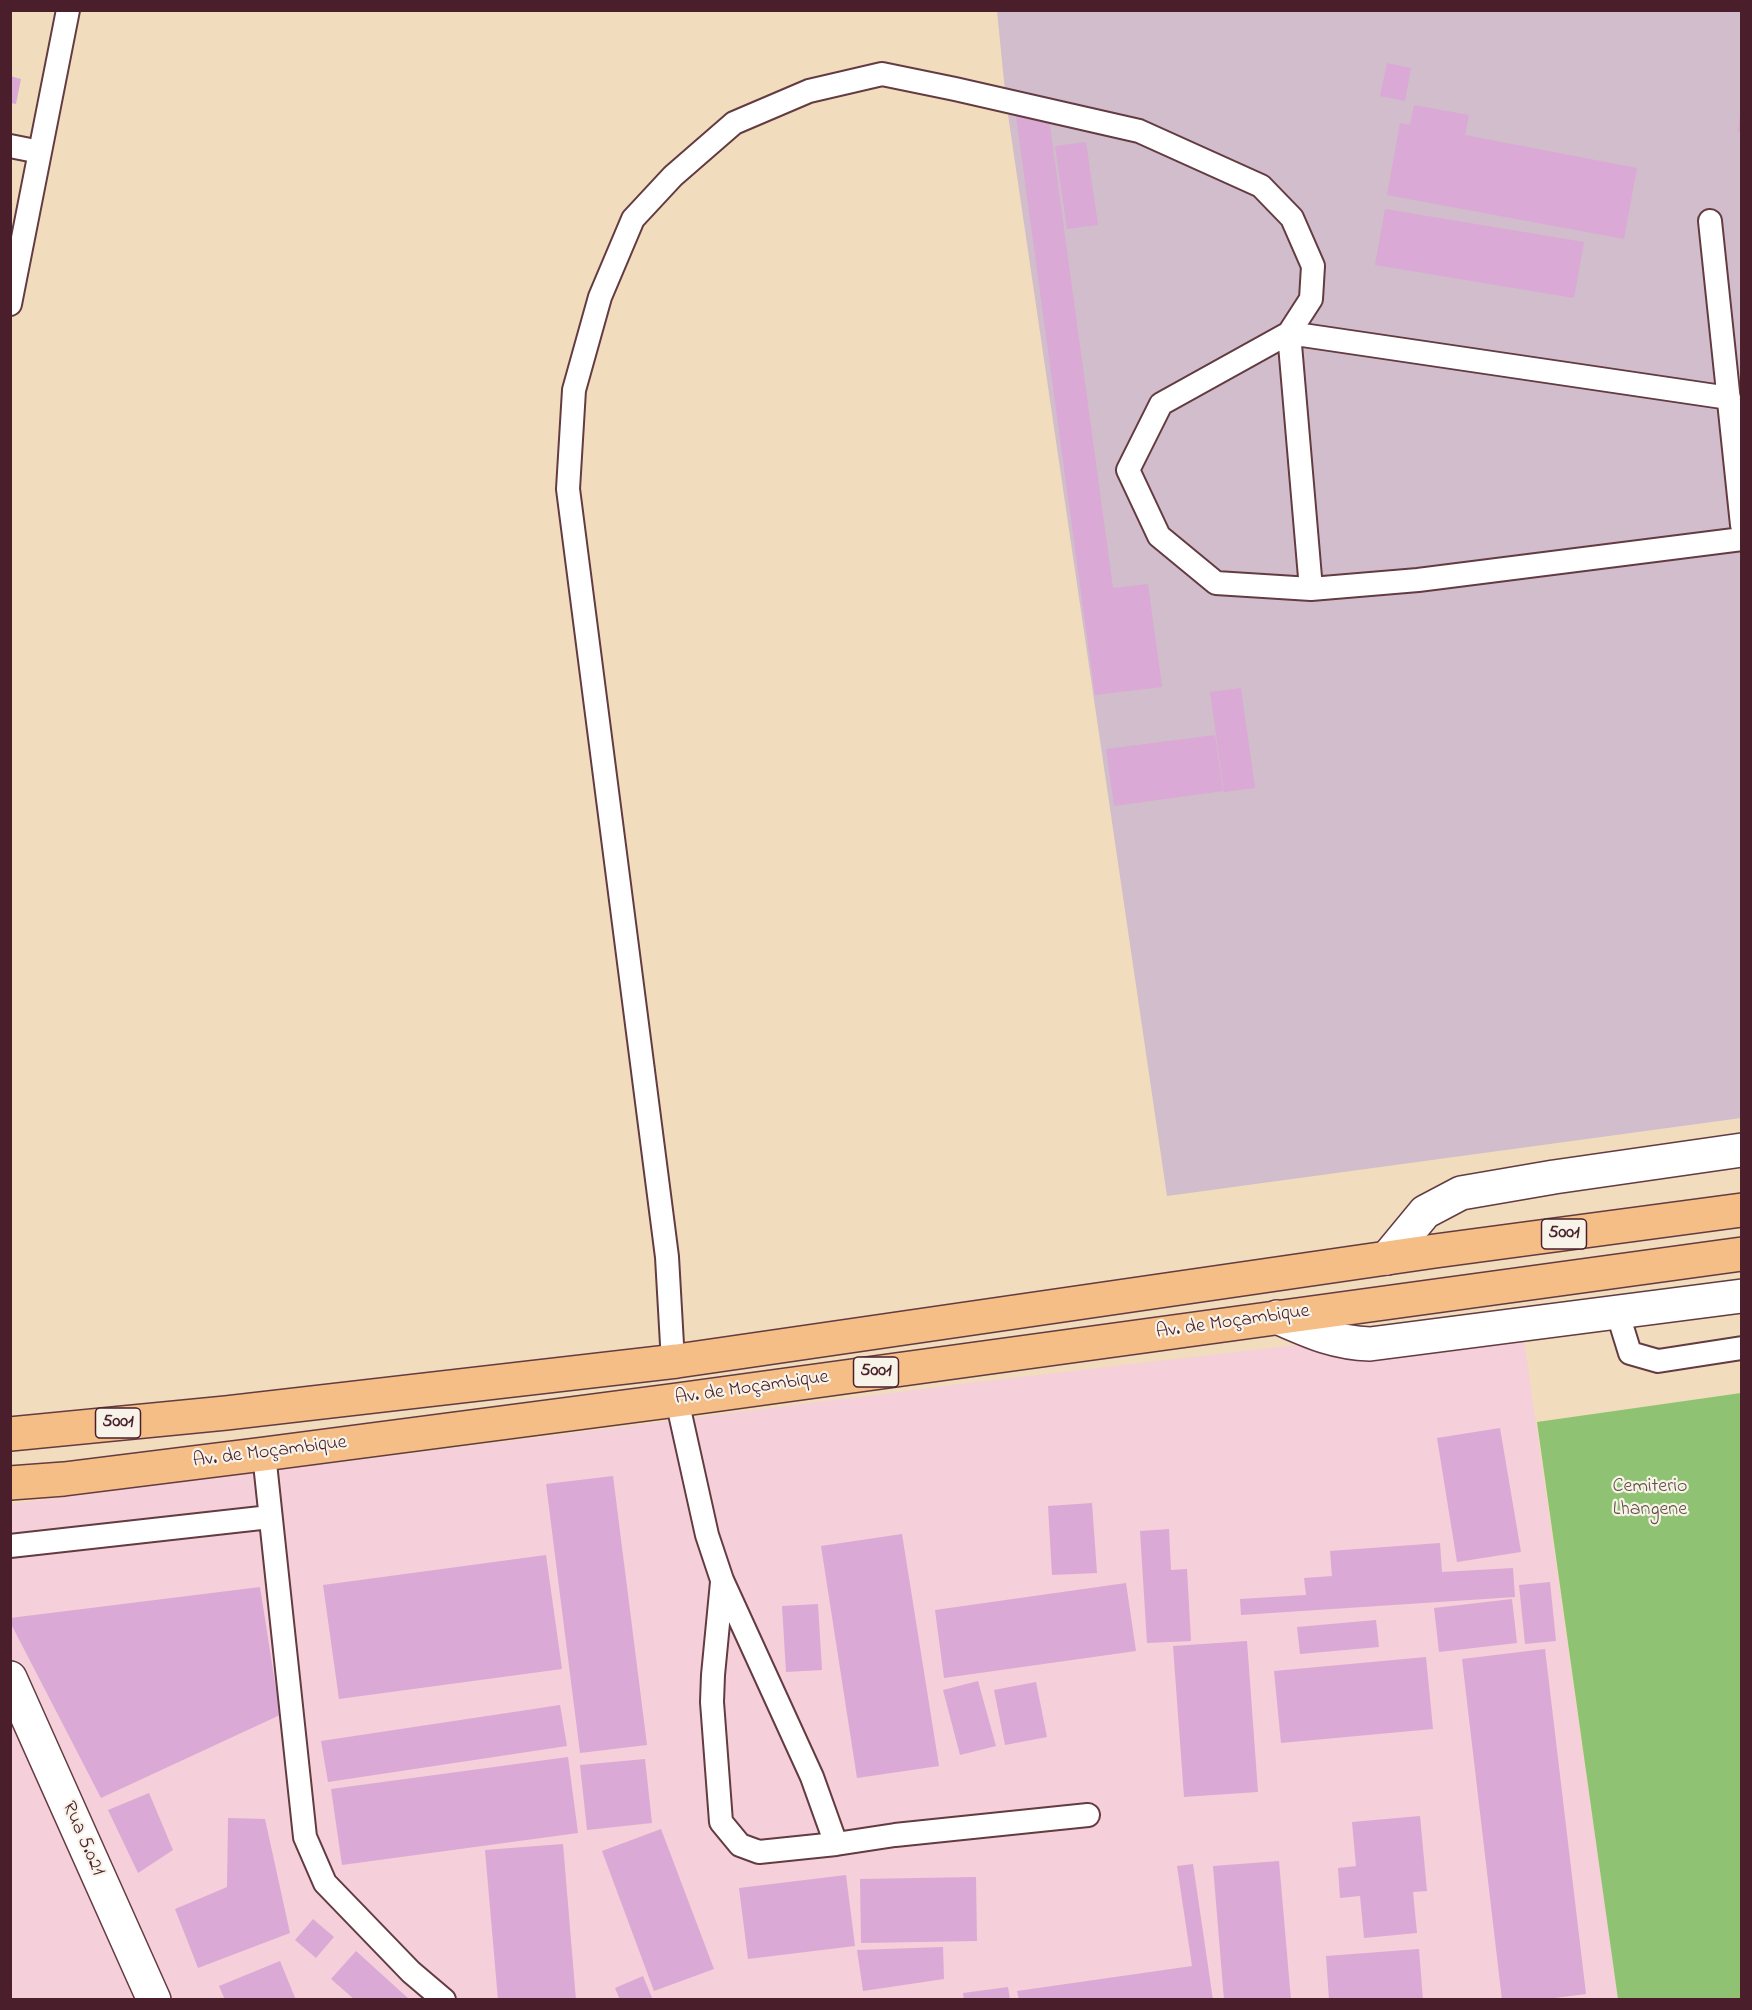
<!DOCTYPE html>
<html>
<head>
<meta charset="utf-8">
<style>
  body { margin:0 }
  #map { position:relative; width:1752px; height:2010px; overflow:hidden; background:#f1dcbd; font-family:"Indie Flower",sans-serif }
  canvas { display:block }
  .frame { position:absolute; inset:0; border:12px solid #4a1f2b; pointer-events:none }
</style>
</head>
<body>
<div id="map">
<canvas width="1752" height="2010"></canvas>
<div class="frame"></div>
</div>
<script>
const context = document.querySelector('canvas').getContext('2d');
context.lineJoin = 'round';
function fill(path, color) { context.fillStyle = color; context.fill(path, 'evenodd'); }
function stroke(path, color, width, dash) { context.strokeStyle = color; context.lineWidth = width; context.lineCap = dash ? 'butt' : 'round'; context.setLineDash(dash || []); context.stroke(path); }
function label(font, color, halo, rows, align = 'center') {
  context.font = font + ' "Indie Flower",sans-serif'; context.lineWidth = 4.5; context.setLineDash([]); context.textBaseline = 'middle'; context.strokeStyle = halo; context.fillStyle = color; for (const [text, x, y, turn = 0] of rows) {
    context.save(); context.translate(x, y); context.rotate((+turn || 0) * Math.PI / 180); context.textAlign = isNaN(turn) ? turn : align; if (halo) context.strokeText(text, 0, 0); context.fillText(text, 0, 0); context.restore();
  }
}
const built = new Path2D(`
  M1521,1319L1618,1999H11L10,1504L961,1384Z`);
const industrial = new Path2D(`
  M997,11H1741V1118L1167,1196L1006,101Z`);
const green = new Path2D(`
  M1741,1393V1999H1618L1537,1422Z`);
const building = new Path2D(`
  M1387,63L1411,68L1405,101L1380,96Z
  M10,76L21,79L16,104L10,103Z
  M1414,105L1469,115L1465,135L1637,168L1624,239L1387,195L1400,123L1410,125Z
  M1048,111L1113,588L1148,584L1162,687L1095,695L1016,116Z
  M1740,114H1742V132H1738Z
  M1086,142L1098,225L1067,229L1055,146Z
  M1385,209L1584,242L1574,298L1375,265Z
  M1241,688L1255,788L1224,792L1210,692Z
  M1215,735L1223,791L1114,806L1106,749Z
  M1500,1428L1521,1552L1457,1562L1437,1438Z
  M613,1476L647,1745L580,1753L546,1484Z
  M1092,1503L1097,1573L1052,1575L1048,1506Z
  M1169,1529L1171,1570L1187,1569L1191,1641L1147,1643L1140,1531Z
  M902,1534L939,1766L857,1778L821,1546Z
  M1440,1543L1442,1572L1513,1568L1515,1597L1241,1615L1240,1599L1306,1595L1304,1578L1332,1576L1330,1551Z
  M546,1555L562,1669L339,1699L323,1585Z
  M1550,1582L1556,1641L1525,1644L1519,1585Z
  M1126,1583L1136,1651L944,1678L935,1610Z
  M260,1587L280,1715L101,1798L10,1622V1618Z
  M1512,1599L1517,1643L1439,1652L1434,1608Z
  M818,1604L822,1670L786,1672L782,1606Z
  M1376,1620L1379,1647L1300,1654L1297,1627Z
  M1247,1641L1258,1792L1184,1797L1173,1646Z
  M1545,1649L1586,1994L1539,2000H1502L1462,1659Z
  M1426,1657L1433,1729L1281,1743L1274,1671Z
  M978,1681L996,1746L960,1755L943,1690Z
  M1036,1682L1047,1737L1005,1745L994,1690Z
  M560,1705L567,1746L328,1782L321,1741Z
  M568,1757L578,1833L342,1865L331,1789Z
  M645,1759L652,1823L587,1830L580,1765Z
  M149,1793L173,1850L138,1873L108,1810Z
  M1420,1816L1427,1891L1413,1892L1417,1933L1364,1938L1360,1896L1340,1898L1338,1868L1356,1866L1352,1822Z
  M228,1818L265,1819L290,1933L198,1968L175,1909L227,1887Z
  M661,1829L714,1969L654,1991L602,1851Z
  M563,1844L576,2000H498L485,1850Z
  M1279,1861L1291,2000H1224L1213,1866Z
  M1193,1864L1213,2000H1019L1017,1991L1192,1966L1177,1866Z
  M846,1875L855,1946L748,1959L739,1888Z
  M976,1877L977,1941L861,1943L860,1879Z
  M313,1919L334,1937L316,1958L295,1940Z
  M943,1947L944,1979L863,1991L857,1950Z
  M1419,1949L1423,2000H1329L1326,1956Z
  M356,1951L410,2000H355L331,1979Z
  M280,1961L296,2000H225L219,1986Z
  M643,1976L653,2000H620L615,1988Z
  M1008,1987L1010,2000H964L963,1993Z`);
const lane = new Path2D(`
  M10,146L40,152
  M1710,221L1742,525
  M10,304L68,10
  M1289,333L1729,398
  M1289,333L1311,589
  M1617,1311L1630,1353L1658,1361L1742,1348
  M673,1362L667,1257L568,489L574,390L600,297L633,219L673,176L734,123L809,91L882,74L955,89L1139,131L1261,186L1292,218L1313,266L1311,299L1289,333L1161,404L1128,470L1159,536L1216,583L1311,589L1418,580L1742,539
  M677,1400L707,1535L722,1580L812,1777L836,1844L895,1835L1088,1815
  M264,1454L305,1837L325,1883L411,1972L444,2000
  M10,1546L270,1517
  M722,1582L713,1675L712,1702L721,1822L740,1845L759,1852L836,1844`);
const street = new Path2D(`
  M1387,1258L1425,1212L1461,1193L1554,1177L1742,1150
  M1277,1317C1309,1331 1334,1343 1370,1344L1742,1296
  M10,1678L154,2000`);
const highway = new Path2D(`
  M10,1434L226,1413L677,1361L1435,1251L1742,1210
  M10,1483L64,1479L264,1454L677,1400L1742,1254`);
const shields = [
  [1564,1234,45],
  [876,1372,45],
  [118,1423,45]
];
const shieldNames = [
  ["5001",1564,1234],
  ["5001",876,1372],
  ["5001",118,1423]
];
const streetNames = [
  ["Av. de Moçambique",1233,1323,-8],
  ["Av. de Moçambique",752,1389,-8],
  ["Av. de Moçambique",270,1453,-7],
  ["Rua 5.021",82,1839,66]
];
const parkNames = [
  ["Cemiterio",1650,1488],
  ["Lhangene",1650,1511]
];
fill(built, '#f5cfd9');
fill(industrial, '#d1bdcb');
fill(green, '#90c273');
fill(building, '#dba9d5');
stroke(lane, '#633b41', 26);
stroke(street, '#633b41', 36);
stroke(highway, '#633b41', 36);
stroke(lane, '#fff', 22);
stroke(street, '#fff', 33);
stroke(highway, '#f6be87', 33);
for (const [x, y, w] of shields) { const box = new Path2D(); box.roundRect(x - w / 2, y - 15, w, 30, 4.5); context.fillStyle = '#f7f3e8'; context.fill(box); stroke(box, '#4a1f2b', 1.5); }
label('bold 18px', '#4a1f2b', null, shieldNames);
label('20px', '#4a1f2b', '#f7f3e8', streetNames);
label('20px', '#5f5041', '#f7f3e8', parkNames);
</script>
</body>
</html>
